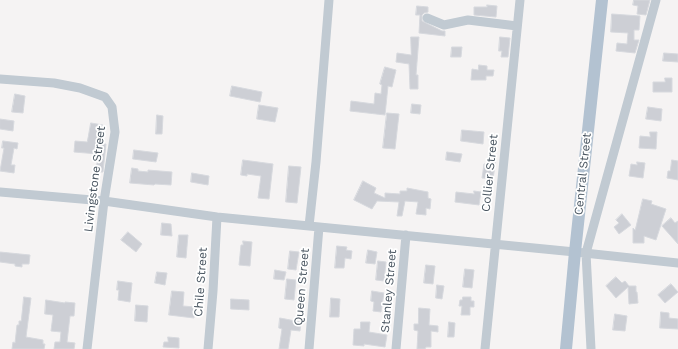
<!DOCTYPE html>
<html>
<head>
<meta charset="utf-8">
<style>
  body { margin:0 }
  canvas { display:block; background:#f5f3f3 }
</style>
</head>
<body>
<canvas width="678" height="349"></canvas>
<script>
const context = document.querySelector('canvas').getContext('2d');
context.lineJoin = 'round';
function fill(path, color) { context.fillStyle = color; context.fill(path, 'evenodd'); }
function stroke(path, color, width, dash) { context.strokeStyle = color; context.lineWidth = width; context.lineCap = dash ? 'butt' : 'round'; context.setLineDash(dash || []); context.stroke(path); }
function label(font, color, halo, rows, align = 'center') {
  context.font = font + ' "Work Sans",sans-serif'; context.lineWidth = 3.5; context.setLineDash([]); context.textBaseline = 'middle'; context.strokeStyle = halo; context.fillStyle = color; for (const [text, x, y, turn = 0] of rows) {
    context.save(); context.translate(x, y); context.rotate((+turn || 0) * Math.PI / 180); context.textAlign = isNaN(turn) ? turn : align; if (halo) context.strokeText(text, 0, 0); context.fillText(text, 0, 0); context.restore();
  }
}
const building = new Path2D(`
  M634,0H650L646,15L637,14L638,6L633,5Z
  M487,5L497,6L496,17L474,15V7H487Z
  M417,6L428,7V12L424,13L422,15V21L442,31H445V36L419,33L420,15H416Z
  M612,14L640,16L639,30H634V40H639L635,53L616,51L617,43L627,44L628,33L611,32Z
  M411,37H419L416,75H418V89H410L409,64L396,62L397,53L411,55Z
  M500,37L510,38L508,57H501L502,51H499Z
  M452,47H462L461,57H451Z
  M664,53L678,54V62L663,61Z
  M479,65L487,66V70H494L493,76H486V80H471L472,69L478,70Z
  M385,67L396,70L392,87L388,86L385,115L350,111L351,101L374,104L375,93L381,94L382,85L380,84Z
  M665,78H672V92H653V82H665Z
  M232,86L262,92L260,102L230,96Z
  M15,94L25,96L23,113L12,112Z
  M412,104L421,105L420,114L411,113Z
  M259,105L278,108L275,122L257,119Z
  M648,107L662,109L661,121L646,119Z
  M387,113L399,114L395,149L383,148Z
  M157,115L163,116L162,134H156Z
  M0,119L14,121L13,131L0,129Z
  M91,123L103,125L100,144H106L103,172H96L98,154L74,152L75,141L87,142Z
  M462,130L484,132L483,144L461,141Z
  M650,132H657L656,149L639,148L640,136L650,137Z
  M3,141L18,143L17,149L14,148L11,165H15L14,173L0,171L4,148H2Z
  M134,150L158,153L156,162L133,159Z
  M447,152L462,154L460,162L446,160Z
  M488,157L496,158L493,179L482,178L484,164H487Z
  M243,160L273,164L269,199L258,198L261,176L247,174V176L241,175Z
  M672,160L678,161V180L667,178L668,171H670Z
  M637,162L645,163L643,178L629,176L631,164L637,165Z
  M289,166L301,167L297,203L286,202Z
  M132,168L138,169V171L148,172V170L172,172L171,185L155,184L154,185L130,183Z
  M192,173L209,176L208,185L191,182Z
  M363,181L376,188L374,193L385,198V193L400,194V191H407V188L428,192V198L431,199L430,209L426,208V215L416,214L418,202L405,201L402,216H397L399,202L377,201L372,209L354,200Z
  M474,191L481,192L479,205L455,202L456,192L474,194Z
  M643,199L652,201L651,204L666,209L656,240L644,236V243H633V228L635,230Z
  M622,214L631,225L619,234L614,227L619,223L616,220Z
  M671,218L675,223L678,221V244L662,226Z
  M162,223L171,224L172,236L161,235Z
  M128,232L142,244L136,252L121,240Z
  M179,235H188L186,258L177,257Z
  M243,241L252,242L250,266L239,265L241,245H243Z
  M337,246L347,247L346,250L352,251L351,259L345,258L344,268H335Z
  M368,250L377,252L375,264L366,263Z
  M290,251L299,252L296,270L288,269Z
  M0,252L30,255L29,264H22V267L15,266V264L0,262Z
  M378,261L386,262L384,281L376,280Z
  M426,265L435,266L433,284L424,283Z
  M465,269L474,270L472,288L463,287Z
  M275,270L286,272L284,280L274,279Z
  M157,272L167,273L165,285L155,283Z
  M616,277L622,283L625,281L629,286H636V292H637L638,303L629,304L628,287L616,298L606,286Z
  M287,279L296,280L294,300L285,299Z
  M118,281L132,283L130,302L118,300L119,290H117Z
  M671,284L678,292L665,303L658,295Z
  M437,285L444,286L442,299L436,298Z
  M172,291L184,292L183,306L195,307L194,318L169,315Z
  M372,291L384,293L381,312L373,311L374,302L371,301Z
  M24,297L31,298L26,337L43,340V344H45L44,349H12L13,342L15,343L17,325H19V321H21Z
  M463,297H471V301H474V307H470V315H461L462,306H459L460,300H462Z
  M331,298L340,299L339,317H330Z
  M231,299L249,300V310L231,309Z
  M46,300L65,303V302L75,303L74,316H70L67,342L75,343L74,349H54L55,342H60L61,332L51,331L53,315L45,314Z
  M136,305L148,306L147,322L135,321Z
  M419,308L430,309L429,325L438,326V332L431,331V347H426L425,349H417L418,331L414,330V324H418Z
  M661,312L669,313V318L678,319V329L660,328Z
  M615,314L627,316L625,331L613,330Z
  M280,318L301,322L300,331L291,330L288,349H279L282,329L279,328Z
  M361,322H370L369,332L387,335L385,347L364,344V346L353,345L354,329H360Z
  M449,322L455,323L454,337H448Z
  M168,337L179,338V348L163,347L164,342H168Z`);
const minor = new Path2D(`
  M427,18L444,25L468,20L517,26
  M0,79L54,83L80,88L105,97L112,107L115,132L104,201L87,349
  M0,192L104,201L217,217L575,252L678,263
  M309,226L316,162L329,0
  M208,349L213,291L217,217
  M309,349L319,227
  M396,349L406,235
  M485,349L520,0
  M591,349L586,253L656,0`);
const major = new Path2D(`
  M566,349L575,252L602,0`);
const streetNames = [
  ["Collier Street",490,173,-84],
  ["Central Street",583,174,-84],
  ["Livingstone Street",95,179,-83],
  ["Chile Street",201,282,-86],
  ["Queen Street",302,287,-85],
  ["Stanley Street",389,291,-85]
];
fill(building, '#cdcfd5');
stroke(building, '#d7d9de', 1);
stroke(minor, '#c1cad2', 9);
stroke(major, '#b3c2d1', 12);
label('12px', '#4a5661', '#fff', streetNames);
</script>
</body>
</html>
